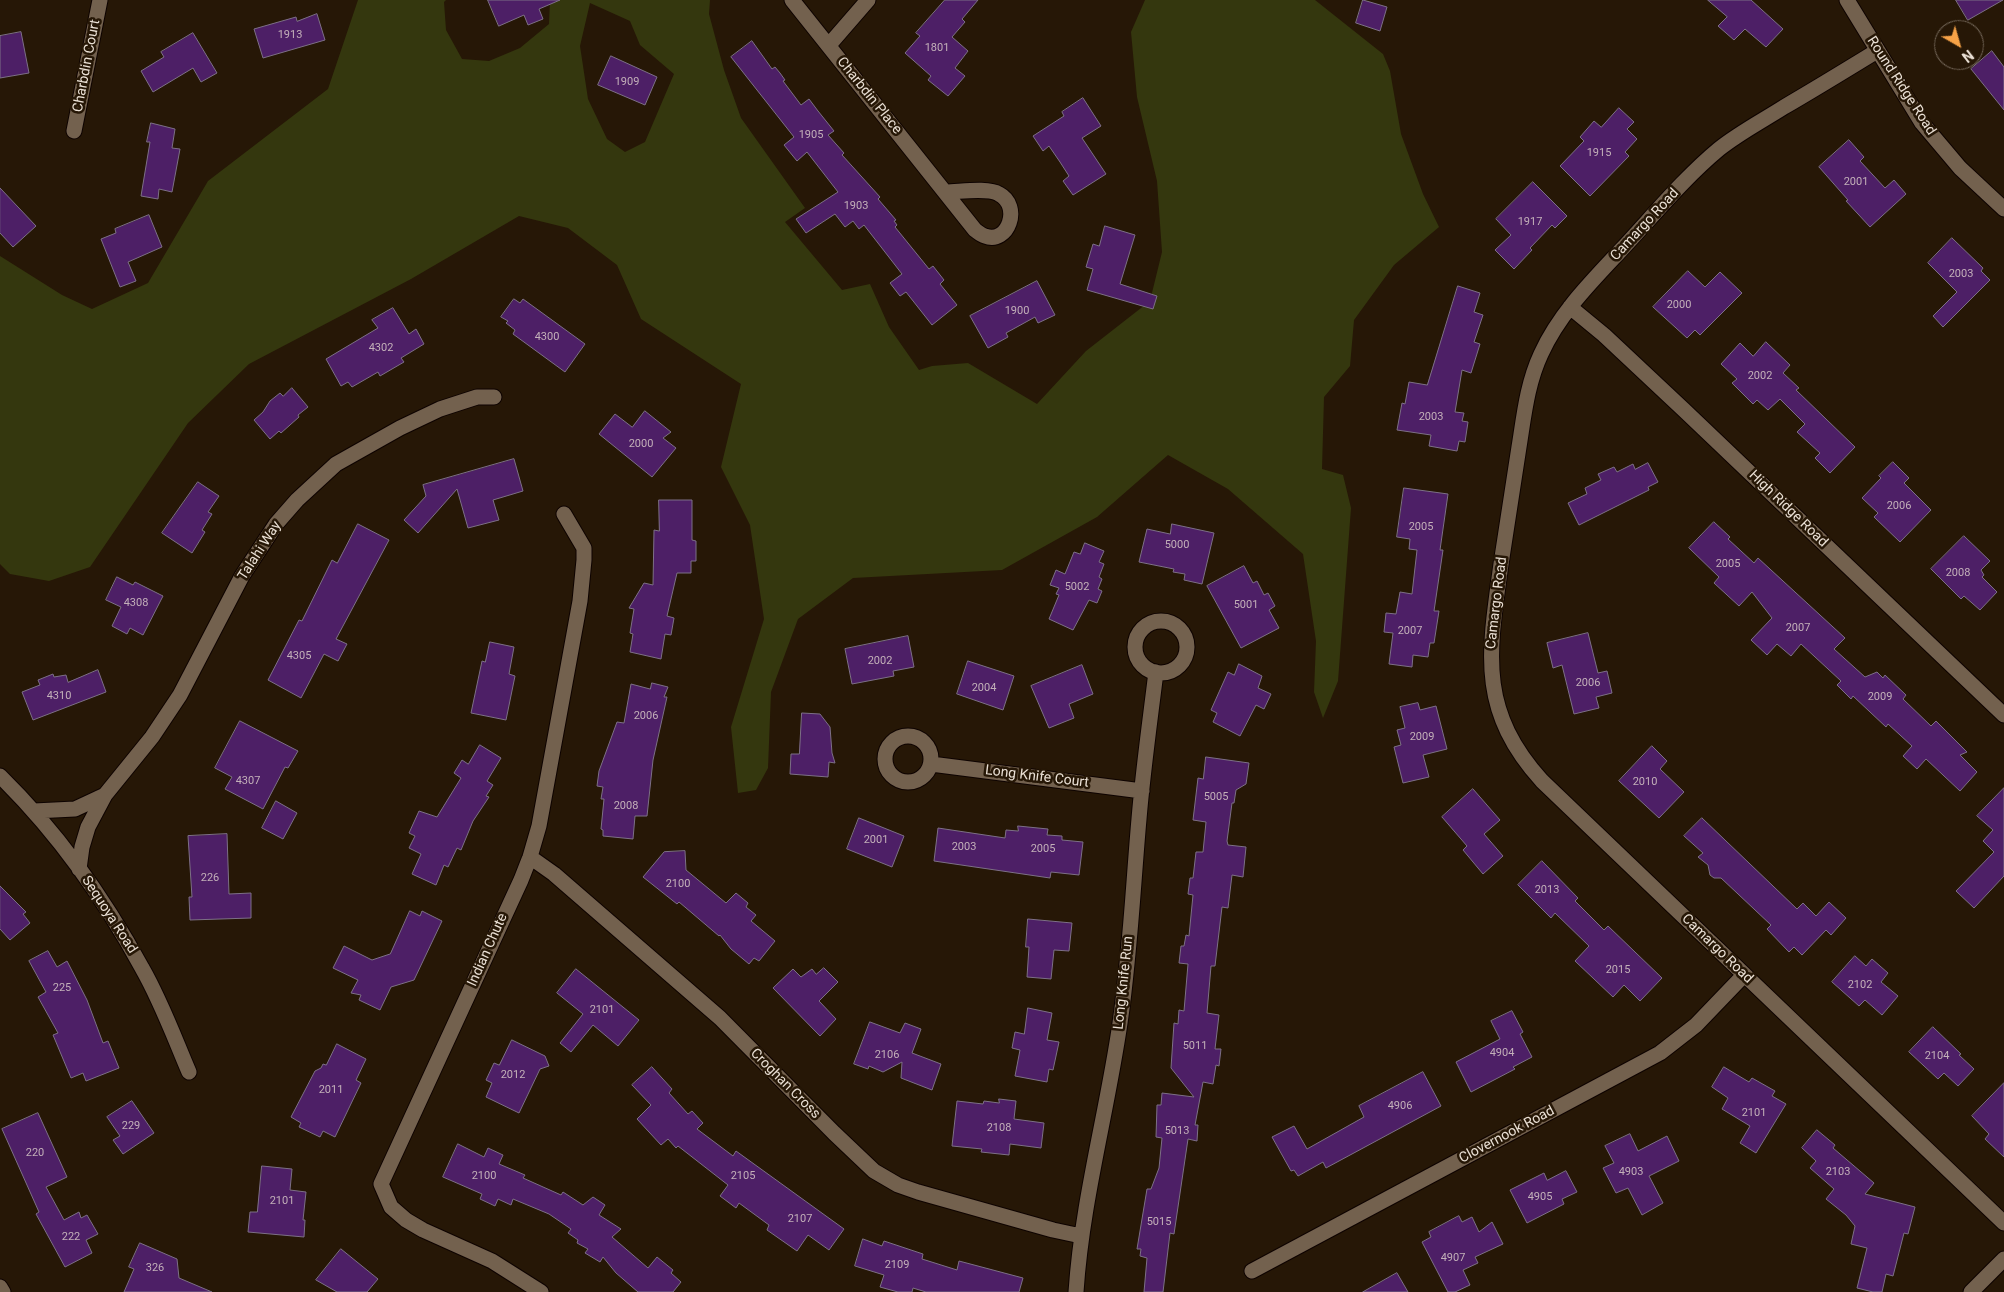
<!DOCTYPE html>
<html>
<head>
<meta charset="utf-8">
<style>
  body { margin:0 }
  #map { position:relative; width:2004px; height:1292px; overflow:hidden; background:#261706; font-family:Roboto,sans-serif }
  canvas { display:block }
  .north { position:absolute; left:1934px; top:20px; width:50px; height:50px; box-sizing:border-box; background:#261706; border:1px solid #746759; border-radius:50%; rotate:142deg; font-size:14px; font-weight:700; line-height:20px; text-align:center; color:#eae0d5 }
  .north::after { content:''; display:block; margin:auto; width:18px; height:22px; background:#f6a247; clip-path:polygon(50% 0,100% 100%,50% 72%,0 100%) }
</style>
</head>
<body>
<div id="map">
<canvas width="2004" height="1292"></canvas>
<div class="north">N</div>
</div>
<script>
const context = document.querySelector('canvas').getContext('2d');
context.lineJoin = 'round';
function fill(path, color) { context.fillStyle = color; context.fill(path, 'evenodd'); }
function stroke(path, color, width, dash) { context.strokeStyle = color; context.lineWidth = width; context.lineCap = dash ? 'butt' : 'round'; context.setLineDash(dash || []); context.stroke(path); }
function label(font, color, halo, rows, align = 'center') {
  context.font = font + ' Roboto,sans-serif'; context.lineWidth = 5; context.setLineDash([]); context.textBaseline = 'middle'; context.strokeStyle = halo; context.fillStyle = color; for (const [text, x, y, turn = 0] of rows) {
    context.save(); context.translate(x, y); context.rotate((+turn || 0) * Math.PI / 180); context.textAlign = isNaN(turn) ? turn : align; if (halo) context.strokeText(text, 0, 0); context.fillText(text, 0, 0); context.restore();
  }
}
const green = new Path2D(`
  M358,0H446L444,2L446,30L462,59L489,61L520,48L549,24L550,0H710L709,14L724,70L741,118L805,208L785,222L842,290L870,284L889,327L919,370L932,366L968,363L1037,404L1086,351L1150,301L1162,252L1157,181L1137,97L1131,32L1145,0H1315L1383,54L1390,71L1401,134L1423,194L1439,227L1394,265L1354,320L1350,366L1324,397L1322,469L1343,475L1351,508L1338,681L1323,718L1314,692L1316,641L1303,554L1228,489L1168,455L1097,517L1002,570L853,578L798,619L771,692L768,768L756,790L738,793L731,727L764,619L750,525L721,467L741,384L641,319L617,265L568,228L519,216L411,279L249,364L188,423L90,567L49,581L10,574L0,564V256L62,295L92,309L148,283L208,181L328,89ZM590,3L630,21L640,45L674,74L645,142L625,152L607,139L588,99L580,46Z`);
const building = new Path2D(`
  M488,0H560L539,9L543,19L528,25L524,15L499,26Z
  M945,0H978L962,19L965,22L952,37L968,51L955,68L965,76L948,96L928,80L931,76L905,53L920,36L916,33Z
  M1363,0L1387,7L1380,31L1356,23Z
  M1708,0H1751L1783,29L1766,47L1745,29L1734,40L1718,26L1727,17Z
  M1956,0H2003L1968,20Z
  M317,14L325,40L263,58L254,29L296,17L297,21Z
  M21,32L29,73L0,78V36Z
  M193,33L217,73L201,82L193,68L153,92L141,71L164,57L161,52Z
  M752,41L772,69L775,67L780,73L785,80L783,81L801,105L809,99L818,111L834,131L828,135L844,153L842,155L880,197L878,199L896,220L894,221L897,225L895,227L929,269L933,266L944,280L940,284L957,305L932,325L906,292L900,296L890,283L902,274L864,225L859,229L853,221L845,227L835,214L806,233L796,219L838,192L807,152L797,161L784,145L794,137L731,57Z
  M1992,51L2004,67V110L1971,69Z
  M611,56L657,77L645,105L598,85Z
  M1083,98L1101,126L1082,138L1106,174L1073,195L1063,181L1069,176L1060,162L1049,146L1043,151L1033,136L1064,116L1062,112Z
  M1619,108L1634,122L1627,129L1637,139L1625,152L1629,156L1590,196L1560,166L1584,141L1580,137L1594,121L1601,127Z
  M151,123L175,129L172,148L180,149L172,192L159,189L158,199L141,196L150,142H147Z
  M1849,140L1864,157L1860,161L1885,188L1894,180L1906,194L1870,227L1846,201L1848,200L1819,167Z
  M1533,182L1567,216L1555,228L1552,225L1530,248L1532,250L1514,269L1495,250L1511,235L1496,219Z
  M0,188L36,226L13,247L0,233Z
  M149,215L162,247L128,262L136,281L120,287L101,239L116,233L115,229Z
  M1105,226L1135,235L1120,284L1157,296L1153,309L1087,290L1093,269L1086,267L1093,244L1099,246Z
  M1952,238L1983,268L1981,271L1990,280L1943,327L1933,316L1957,292L1928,263Z
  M1688,271L1705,287L1720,272L1742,293L1700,335L1695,330L1687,338L1653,307Z
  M1037,281L1055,315L1038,323L1035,317L1006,333L1008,337L988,348L970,316Z
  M1458,286L1480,293L1474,312L1483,315L1474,342L1480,344L1471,373L1462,370L1455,412L1464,413L1462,421L1468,422L1465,442L1459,441L1457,451L1429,446L1431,435L1397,430L1402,403L1405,404L1409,382L1427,385Z
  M514,299L520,303L523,299L585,344L565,372L513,334L515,330L506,323L508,321L501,317Z
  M393,308L409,334L416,329L424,344L401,358L404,362L380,376L378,372L352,387L348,382L341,386L326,359L378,328L372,320Z
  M1766,342L1790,365L1783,373L1799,388L1796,390L1855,447L1830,473L1815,458L1820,453L1797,432L1805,424L1780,399L1768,410L1757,400L1753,404L1732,383L1737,379L1721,364L1740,343L1753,356Z
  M292,388L308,407L298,415L299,417L281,433L279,431L270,439L254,420L263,412L270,401L280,393L283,396Z
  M645,411L671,432L663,438L676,448L652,477L599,434L615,414L632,427Z
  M514,459L523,491L493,500L499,520L468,528L457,489L418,533L404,520L426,496L423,485Z
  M1893,462L1909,478L1904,483L1931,510L1900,542L1874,517L1878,513L1862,498L1881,478L1879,476Z
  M1648,463L1658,482L1648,487L1649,490L1579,525L1568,503L1587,494L1585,488L1601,480L1598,474L1614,467L1617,472L1633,464L1635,469Z
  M198,482L219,496L208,512L212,514L202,530L205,532L192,553L162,533Z
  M1404,488L1448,494L1440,550H1443L1434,611H1439L1434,643H1430L1428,657L1413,655L1412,667L1389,664L1393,633L1384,632L1386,613L1396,614L1400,592L1412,594L1417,550L1409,549L1410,539L1397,537Z
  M659,500H692V540L696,541V561H691V573H677L667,616L674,618L671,635L665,634L661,659L630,652L633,634L630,633L634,609L629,608L644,583L653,585L654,530L659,531Z
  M1714,522L1730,537L1728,539L1754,563L1758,558L1845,638L1834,649L1865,677L1877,672L1883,678L1885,675L1906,695L1903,699L1931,726L1936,721L1967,752L1960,755L1977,772L1960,791L1926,759L1917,769L1903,756L1912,746L1888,724L1886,727L1853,696L1851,699L1837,685L1841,681L1801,644L1791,656L1777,644L1767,655L1751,640L1772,618L1752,592L1739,606L1714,583L1719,577L1689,548Z
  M358,524L389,540L336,639L347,644L338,661L324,654L301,698L268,680L299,620L302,621L332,560L337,563Z
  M1172,524L1214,533L1202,584L1184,580L1185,574L1173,572L1174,569L1139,562L1147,529L1170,534Z
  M1964,536L1990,561L1981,570L1984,575L1982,577L1997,592L1980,610L1964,596L1961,599L1931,569Z
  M1085,543L1104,551L1099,562L1104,564L1099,577L1102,579L1098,589L1102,591L1097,603L1089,600L1073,630L1049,619L1059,595L1056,594L1059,588L1050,585L1056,570L1065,574L1074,552L1080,554Z
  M1244,566L1253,583L1257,581L1264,595L1268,593L1275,606L1269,610L1279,628L1241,648L1207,586Z
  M117,577L133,585L135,582L163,596L143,635L130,628L127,634L112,626L121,607L106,600Z
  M1588,633L1598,673L1607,671L1612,693L1596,697L1599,708L1574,714L1562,665L1553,668L1547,643Z
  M908,636L914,667L893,671L894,676L852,684L845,649Z
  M490,642L514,647L509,674L515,676L506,720L471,713L482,661L485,662Z
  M968,661L1014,676L1003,710L957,694Z
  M1239,664L1262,676L1258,688L1271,694L1264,709L1256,705L1240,736L1213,722L1217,713L1211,710L1228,672L1234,675Z
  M1082,665L1093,694L1069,704L1074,718L1049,728L1031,686Z
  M98,670L106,692L33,720L22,692L40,685L38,680L53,674L54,677L66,675L68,682Z
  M652,683L668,687L664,697H667L653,760L647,816H635L633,839L603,836V830L601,829L604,799H601L603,787L597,786L599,771L617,722L624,723L631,684L650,689Z
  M1418,703L1420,710L1436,706L1447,749L1423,755L1429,777L1403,783L1394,747L1401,745L1397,730L1405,728L1400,707Z
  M802,713L820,714L830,727L832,753L835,763L829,762L828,777L790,774L791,754H799Z
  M240,721L298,751L288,768L285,767L263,809L225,789L232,777L215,768Z
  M480,745L501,758L487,781L493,785L486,796L489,797L473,821L461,850L457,848L448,867L444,865L436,885L412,874L421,854L409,848L415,836L409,833L419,811L437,817L461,778L454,773L462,760L468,764Z
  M1652,746L1667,761L1660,769L1684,792L1659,818L1619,781Z
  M1206,757L1249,763L1246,784L1236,790L1234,803H1232L1227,841L1228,845L1246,847L1243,877L1232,875L1228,908L1222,907L1215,966H1211L1207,1013L1219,1015L1215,1049H1221L1219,1066L1216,1065L1213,1084L1203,1082L1195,1125H1198L1197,1141L1188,1139L1174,1234L1170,1233L1163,1292H1144L1147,1258L1140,1256L1141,1249H1137L1147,1189H1151L1159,1168L1162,1138L1156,1137L1157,1105H1161L1162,1093L1194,1097L1171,1068L1174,1023L1178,1024L1179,1010L1184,1011L1188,964L1179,963L1181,946H1184L1186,935L1189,936L1193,895L1188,894L1190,878H1193L1196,852H1203L1206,822L1193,820L1198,778L1203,779Z
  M2004,788V876L1974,908L1956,891L1994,852L1983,841L1993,830L1977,816Z
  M1473,789L1500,820L1484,834L1503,856L1483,874L1463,850L1467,846L1442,817Z
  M276,801L297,813L283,839L262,828Z
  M859,818L904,836L892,867L847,849Z
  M1702,818L1797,909L1803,903L1816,916L1829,902L1846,918L1831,935L1826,930L1802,955L1794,947L1789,952L1767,929L1771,925L1721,878H1714L1710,875L1708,865L1698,857L1703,853L1684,836Z
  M1018,826L1048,829L1047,835L1062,836V840L1083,842L1079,875L1051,872L1050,878L934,861L938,828L1005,838L1006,830L1018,831Z
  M227,834L229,894L251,893V918L190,920L189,897H192L188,836Z
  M685,851L686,870L726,903L736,893L748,903L746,907L756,915L751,921L775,941L759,961L754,958L749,964L731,949L720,935L719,936L679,902L677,904L643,877L664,852Z
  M1542,861L1578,898L1575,901L1604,930L1608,926L1662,978L1640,1001L1624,985L1613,997L1575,961L1589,946L1555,913L1551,918L1518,885Z
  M0,886L26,912L23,914L30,923L10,940L0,929Z
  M410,911L420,916L422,911L442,921L414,980L391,987L380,1010L359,1000L361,995L351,993L358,980L333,968L344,946L372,960L390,954Z
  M1028,919L1072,923L1069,951L1054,950L1051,979L1027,977L1029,947H1026Z
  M48,951L57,967L67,961L87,1000L103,1043L108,1041L119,1068L86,1081L83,1073L71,1078L53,1035L58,1033L38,997L46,992L29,961Z
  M1855,956L1866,966L1872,959L1888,973L1881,982L1898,996L1882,1015L1865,1000L1859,1006L1832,982Z
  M824,968L838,982L819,1001L836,1019L820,1036L773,988L793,969L801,977L812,969L816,974Z
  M576,969L639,1020L618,1046L593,1025L571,1052L560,1043L583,1014L557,993Z
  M1028,1008L1052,1013L1047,1040L1059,1042L1053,1070L1049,1069L1047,1082L1015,1076L1020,1050L1012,1048L1015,1032L1024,1034Z
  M1512,1011L1523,1032L1520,1034L1532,1057L1513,1067L1515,1069L1471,1092L1456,1062L1500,1039L1491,1021Z
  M870,1022L900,1033L905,1023L921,1029L912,1053L941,1064L932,1090L901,1078L902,1062L883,1072L869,1066L868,1069L854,1064Z
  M1933,1027L1961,1054L1959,1055L1974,1069L1958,1086L1944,1073L1938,1079L1909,1052Z
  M512,1040L545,1056L549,1066L540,1069L519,1113L486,1097L492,1083L486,1080L494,1063L499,1065Z
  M337,1044L366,1059L356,1080L361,1083L335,1137L323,1131L320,1137L299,1127L301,1123L291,1117L315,1071L321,1068L323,1064L326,1065Z
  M652,1067L672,1089L669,1093L688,1114L692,1111L703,1123L697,1129L733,1156L736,1151L844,1229L829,1250L808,1235L797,1251L767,1230L769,1225L739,1203L736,1208L720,1196L728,1185L678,1146L676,1148L668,1139L661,1145L637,1119L651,1105L632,1085Z
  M1724,1067L1749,1082L1752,1078L1775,1091L1772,1096L1786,1104L1756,1153L1740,1143L1750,1126L1722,1109L1728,1098L1712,1087Z
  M1423,1072L1441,1106L1326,1168L1323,1162L1298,1176L1294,1170L1291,1171L1272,1137L1294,1126L1307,1149L1364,1117L1359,1106Z
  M2004,1083V1157L1985,1139L1989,1134L1972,1116Z
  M999,1099L1016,1101L1014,1119L1044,1123L1041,1148L1010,1144L1009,1155L981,1152L982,1149L952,1146L957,1101L983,1104L984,1101L999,1103Z
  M132,1101L154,1133L123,1154L113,1140L120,1136L107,1117Z
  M38,1113L67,1177L46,1187L64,1220L79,1212L81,1218L87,1215L98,1234L86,1240L92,1253L65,1267L36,1214L39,1212L2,1129Z
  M1817,1130L1835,1145L1833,1148L1874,1183L1865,1194L1915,1207L1908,1234L1904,1233L1893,1276L1886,1274L1882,1292H1873L1857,1288L1867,1248L1851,1244L1855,1226L1846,1215L1826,1199L1834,1189L1810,1168L1816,1161L1802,1148Z
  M1630,1134L1638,1151L1667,1136L1679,1161L1649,1176L1663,1203L1642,1215L1628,1188L1616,1193L1603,1168L1614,1163L1605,1146Z
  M458,1144L484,1157L488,1148L503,1155L499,1164L525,1175L523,1178L561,1195L563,1192L583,1205L593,1197L605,1205L599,1215L621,1229L612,1237L648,1268L657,1257L673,1270L671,1273L681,1282L673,1292H638L616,1273L603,1257L600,1262L585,1253L588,1249L577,1243L578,1240L568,1233L571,1229L549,1214L513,1199L511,1205L498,1199L495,1206L480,1199L482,1194L443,1177Z
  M262,1166L292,1169L290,1190L306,1192L303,1220H305L304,1237L248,1232L250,1212H257Z
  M1566,1171L1577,1192L1562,1199L1564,1204L1527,1223L1510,1190L1544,1173L1547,1180Z
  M1459,1216L1462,1222L1472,1217L1479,1232L1492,1222L1503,1244L1475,1257L1478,1263L1463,1270L1470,1285L1455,1292H1448L1422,1242L1431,1237L1429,1232Z
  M863,1239L882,1246L884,1241L923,1254L922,1259L957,1270L959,1261L1023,1278L1019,1292H926L913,1288L912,1292H898L880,1287L884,1275L855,1266Z
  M140,1243L177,1259L179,1278L212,1292H124L134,1269L129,1267Z
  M341,1249L378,1279L367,1292H337L316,1280Z
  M1397,1273L1408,1292H1363Z`);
const minor = new Path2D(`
  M792,0L975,230C978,232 981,235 985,236C1008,245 1022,206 999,194C988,187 959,192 946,192
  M1847,0L1922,123L1960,168L2004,209
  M829,45L868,0
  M1877,51C1846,70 1815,89 1784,107C1762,121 1739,133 1719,149C1684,178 1652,217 1621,250C1591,282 1559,314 1541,354C1527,384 1524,416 1519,447C1513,486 1507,525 1501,564C1489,652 1477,709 1542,781L2004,1223
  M74,131L100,0
  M1570,307L1604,335L1684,410L2004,715
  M1135 647a26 26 0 1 1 52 0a26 26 0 1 1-52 0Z
  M885 759a23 23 0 1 1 46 0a23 23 0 1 1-46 0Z
  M931,764L1142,791
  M0,776C57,832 104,898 142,968C161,1001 174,1037 189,1072
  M34,811L75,809L105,795
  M530,857L554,874L720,1018L834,1133L874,1171L898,1185L918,1192L1053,1230L1081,1236
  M79,869L82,847L88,827L105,795L152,737L180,695L242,576L276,524L297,500L336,464L400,428L440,409L477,397H494
  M1252,1271L1660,1053L1696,1025L1744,975
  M0,1287L3,1292
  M541,1292L492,1261L423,1230L406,1220L391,1207L381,1184L521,880L530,857L539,826L580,601L584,560V548L564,514
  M1076,1292C1082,1201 1107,1113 1120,1023C1130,955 1133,887 1139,819C1143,770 1150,721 1156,672
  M1971,1292L2004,1259`);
const numberNames = [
  ["1913",290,35],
  ["1801",937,48],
  ["1909",627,82],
  ["1905",811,135],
  ["1915",1599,153],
  ["2001",1856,182],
  ["1903",856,206],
  ["1917",1530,222],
  ["2003",1961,274],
  ["2000",1679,305],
  ["1900",1017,311],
  ["4300",547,337],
  ["4302",381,348],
  ["2002",1760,376],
  ["2003",1431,417],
  ["2000",641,444],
  ["2006",1899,506],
  ["2005",1421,527],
  ["5000",1177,545],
  ["2005",1728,564],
  ["2008",1958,573],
  ["5002",1077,587],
  ["4308",136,603],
  ["5001",1246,605],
  ["2007",1798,628],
  ["2007",1410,631],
  ["4305",299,656],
  ["2002",880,661],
  ["2006",1588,683],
  ["2004",984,688],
  ["4310",59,696],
  ["2009",1880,697],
  ["2006",646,716],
  ["2009",1422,737],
  ["4307",248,781],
  ["2010",1645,782],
  ["5005",1216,797],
  ["2008",626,806],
  ["2001",876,840],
  ["2003",964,847],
  ["2005",1043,849],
  ["226",210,878],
  ["2100",678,884],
  ["2013",1547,890],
  ["2015",1618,970],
  ["2102",1860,985],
  ["225",62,988],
  ["2101",602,1010],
  ["5011",1195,1046],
  ["4904",1502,1053],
  ["2106",887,1055],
  ["2104",1937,1056],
  ["2012",513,1075],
  ["2011",331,1090],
  ["4906",1400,1106],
  ["2101",1754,1113],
  ["229",131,1126],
  ["2108",999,1128],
  ["5013",1177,1131],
  ["220",35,1153],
  ["4903",1631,1172],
  ["2103",1838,1172],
  ["2100",484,1176],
  ["2105",743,1176],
  ["4905",1540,1197],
  ["2101",282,1201],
  ["2107",800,1219],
  ["5015",1159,1222],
  ["222",71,1237],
  ["4907",1453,1258],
  ["2109",897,1265],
  ["326",155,1268]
];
const streetNames = [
  ["Charbdin Court",87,66,-79],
  ["Round Ridge Road",1901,86,57],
  ["Charbdin Place",869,96,51],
  ["Camargo Road",1645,225,-47],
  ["High Ridge Road",1788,509,44],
  ["Talahi Way",260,551,-57],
  ["Camargo Road",1497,603,-83],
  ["Long Knife Court",1037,777,7],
  ["Sequoya Road",109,915,57],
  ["Camargo Road",1717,949,44],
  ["Indian Chute",488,950,-66],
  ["Long Knife Run",1124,983,-84],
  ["Croghan Cross",785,1084,45],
  ["Clovernook Road",1507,1135,-28]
];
fill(green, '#34370e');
fill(building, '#4d1f66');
stroke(building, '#7d7086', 1);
stroke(minor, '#0e0300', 17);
stroke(minor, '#73614e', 15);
label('11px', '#c3b0b9', null, numberNames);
label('14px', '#eae0d5', '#261706', streetNames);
</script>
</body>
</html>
